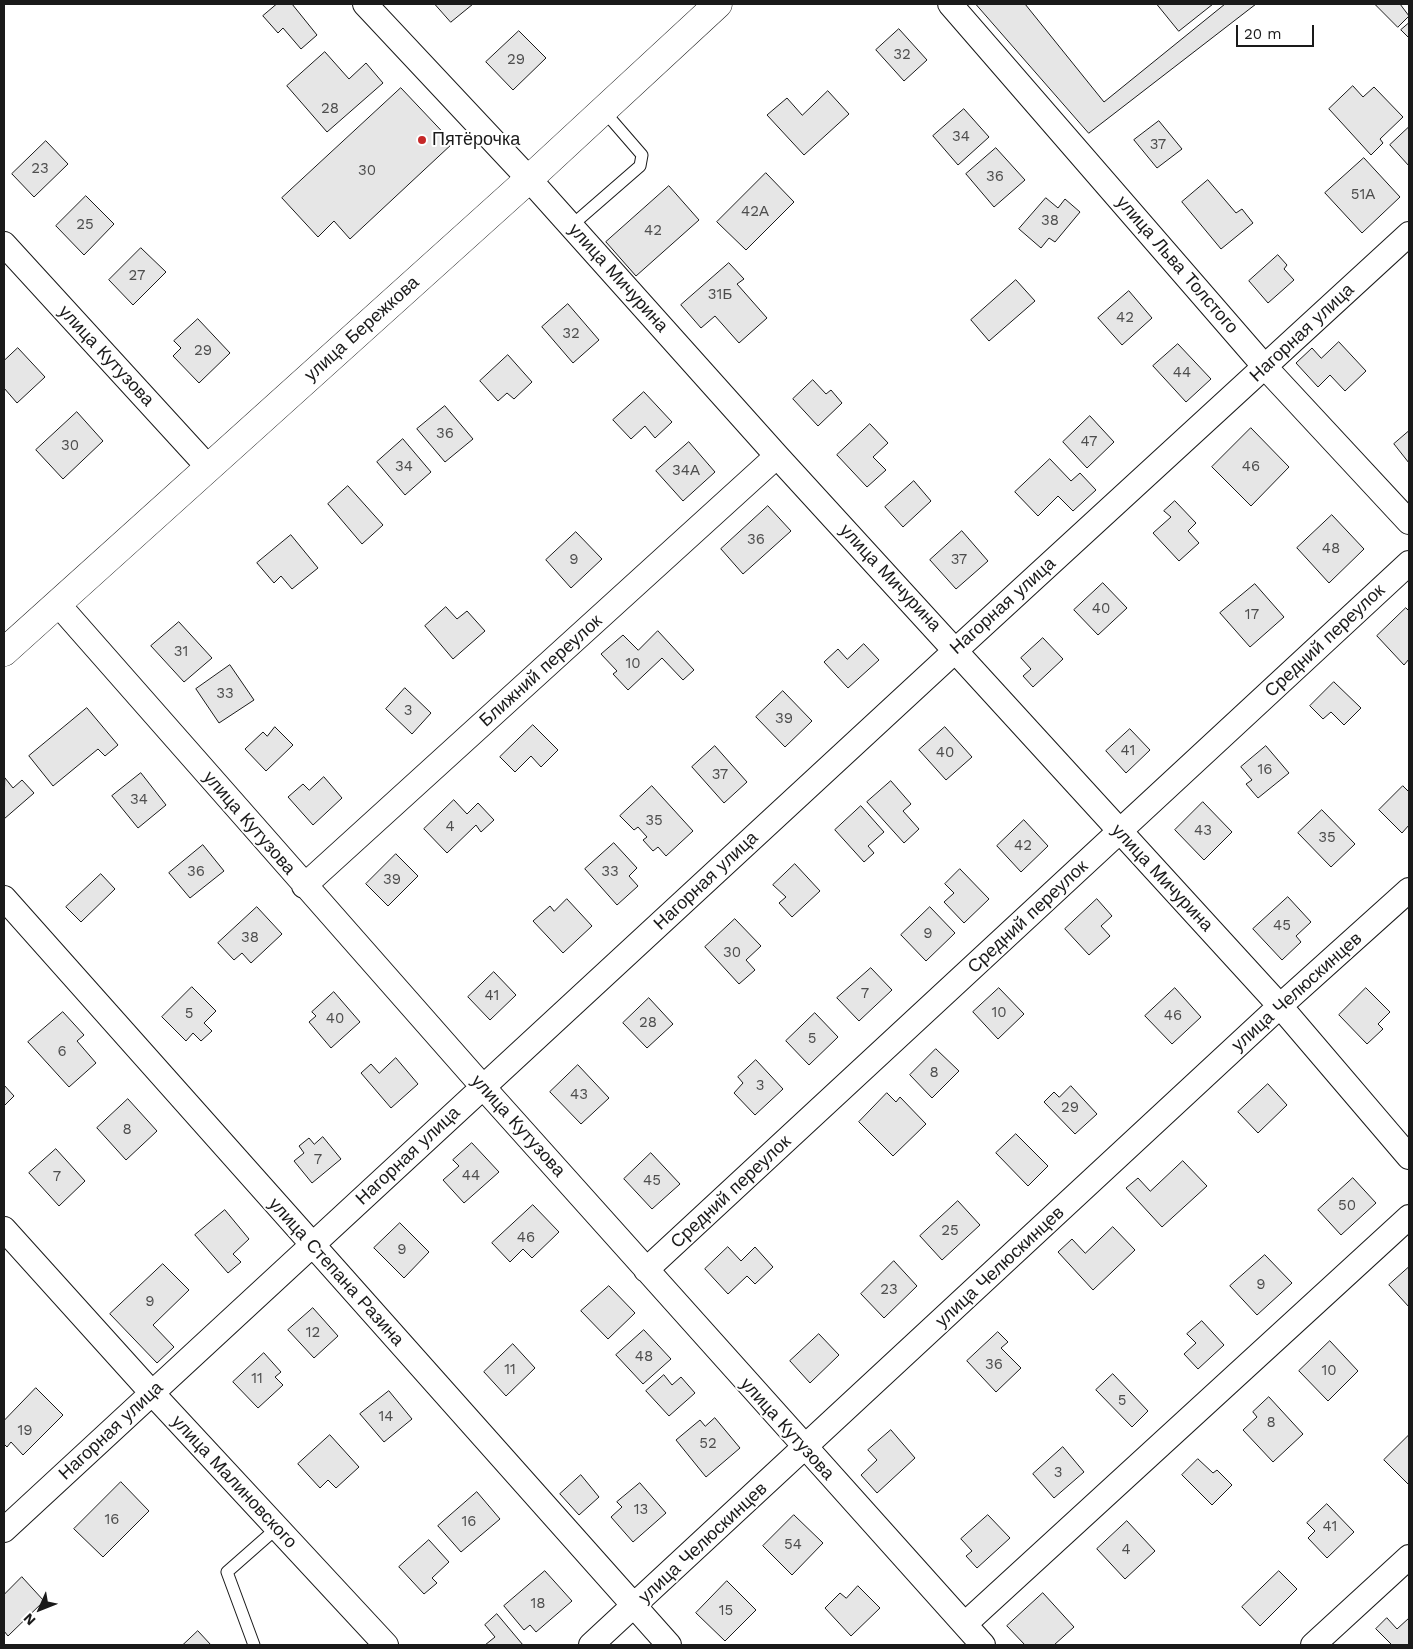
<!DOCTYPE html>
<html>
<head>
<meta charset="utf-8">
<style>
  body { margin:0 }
  #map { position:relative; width:1413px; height:1649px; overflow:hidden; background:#fff; font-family:"Work Sans",sans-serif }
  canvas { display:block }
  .frame { position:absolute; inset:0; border:5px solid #1a1a1a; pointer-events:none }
  .north { position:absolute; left:15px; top:1584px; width:50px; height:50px; -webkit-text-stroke:4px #fff; paint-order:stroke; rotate:226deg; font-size:14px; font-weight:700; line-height:20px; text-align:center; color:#1a1a1a }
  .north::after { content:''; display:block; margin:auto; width:18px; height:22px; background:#1a1a1a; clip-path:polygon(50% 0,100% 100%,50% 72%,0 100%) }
  .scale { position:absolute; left:1236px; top:25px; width:78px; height:22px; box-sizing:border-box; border:2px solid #1a1a1a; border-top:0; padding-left:6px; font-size:15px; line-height:18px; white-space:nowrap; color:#1a1a1a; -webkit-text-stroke:4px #fff; paint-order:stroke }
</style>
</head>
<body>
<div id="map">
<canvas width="1413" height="1649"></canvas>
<div class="frame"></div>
<div class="north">N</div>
<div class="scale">20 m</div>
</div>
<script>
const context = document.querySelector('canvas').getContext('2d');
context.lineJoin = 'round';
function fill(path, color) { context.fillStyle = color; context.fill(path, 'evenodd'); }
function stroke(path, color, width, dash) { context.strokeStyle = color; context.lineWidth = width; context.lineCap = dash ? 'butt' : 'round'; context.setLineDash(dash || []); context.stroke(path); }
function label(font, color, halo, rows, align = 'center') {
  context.font = font + ' "Work Sans",sans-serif'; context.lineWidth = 4; context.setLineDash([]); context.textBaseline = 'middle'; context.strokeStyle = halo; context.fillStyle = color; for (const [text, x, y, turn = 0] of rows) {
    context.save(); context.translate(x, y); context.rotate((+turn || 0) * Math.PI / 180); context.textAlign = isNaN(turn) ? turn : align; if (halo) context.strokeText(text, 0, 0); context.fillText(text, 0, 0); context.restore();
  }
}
const building = new Path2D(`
  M277,4H292L317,35L301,49L283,28L278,33L263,16Z
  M435,4H473L451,22Z
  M976,4H1025L1104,102L1225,4H1256L1089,133Z
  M1157,4H1213L1179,31Z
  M1375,4H1400L1409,16L1398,27Z
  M1409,23V38L1401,30Z
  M899,29L927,60L904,81L876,50Z
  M519,31L546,58L513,90L486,62Z
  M325,52L349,79L366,63L383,83L327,132L287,86Z
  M1353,86L1363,97L1374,87L1403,117L1380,139L1383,143L1371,155L1329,109Z
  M401,88L453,143L350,239L334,221L318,237L282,198Z
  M828,91L849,114L804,155L767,115L787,98L802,115Z
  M964,109L989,137L958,165L933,136Z
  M1159,121L1182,149L1157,168L1134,140Z
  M1409,127V166L1390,145Z
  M46,141L68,164L34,197L12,174Z
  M996,148L1025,180L994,207L966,174Z
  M1364,158L1400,197L1362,233L1325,193Z
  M766,173L794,202L746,250L717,222Z
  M1208,180L1236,213L1242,209L1253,223L1221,249L1182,202Z
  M669,186L699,220L636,276L606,242Z
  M86,196L114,224L84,255L56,226Z
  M1046,198L1058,208L1065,199L1080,212L1055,242L1049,238L1041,248L1019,229Z
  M141,248L166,272L133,305L109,280Z
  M1278,255L1287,265L1284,269L1294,280L1268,303L1249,281Z
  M729,263L744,279L737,284L767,318L739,343L715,316L701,328L681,305Z
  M1016,280L1035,301L989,341L971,320Z
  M1129,291L1152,318L1122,345L1098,318Z
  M568,304L599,340L573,363L542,327Z
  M198,319L230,353L199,383L173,356L181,348L174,341Z
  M1339,342L1366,371L1345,391L1330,375L1318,387L1296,363L1312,348L1321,358Z
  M1178,344L1211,379L1186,402L1153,366Z
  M18,348L45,377L17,403L4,388V361Z
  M508,355L532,382L514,399L507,393L498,401L480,381Z
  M813,380L826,394L831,390L842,403L818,426L793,399Z
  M644,392L672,422L655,438L645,426L631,439L613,420Z
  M445,406L473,439L445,462L417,429Z
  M77,412L103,441L63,479L36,450Z
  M1090,416L1114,442L1087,468L1063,442Z
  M870,424L888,443L873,457L886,470L867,487L837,455Z
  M1251,428L1289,467L1251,506L1212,467Z
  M1409,431V463L1394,444Z
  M403,439L431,472L405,495L377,462Z
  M689,442L715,472L683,501L656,471Z
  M1050,459L1071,481L1080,473L1096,490L1073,511L1058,496L1038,516L1015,492Z
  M914,481L931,501L903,527L885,507Z
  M348,486L383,525L362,544L328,504Z
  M1175,501L1196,523L1188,531L1199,543L1179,561L1153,533L1171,517L1164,511Z
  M768,506L791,531L743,574L721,549Z
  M1332,515L1364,549L1329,583L1297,548Z
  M962,531L988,561L956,589L930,560Z
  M576,532L602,559L571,588L546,560Z
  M291,535L318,568L292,589L281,576L274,583L257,563Z
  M1103,583L1127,608L1098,635L1074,610Z
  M1255,584L1284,617L1250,647L1220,613Z
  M446,607L457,619L467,611L485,631L453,659L425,626Z
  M1406,608L1409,611V659L1404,665L1377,636Z
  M179,622L212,658L184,682L151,646Z
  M658,631L694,670L683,680L662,658L628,690L613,674L617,671L601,654L623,635L638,650Z
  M1043,638L1063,659L1033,687L1023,676L1031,669L1021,658Z
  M864,644L879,660L848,688L824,662L838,649L847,659Z
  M230,665L254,700L219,723L196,689Z
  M1334,682L1361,708L1344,725L1331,712L1323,719L1310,706Z
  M405,688L431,713L412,734L386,709Z
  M783,691L812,721L785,747L756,717Z
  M87,708L118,745L105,756L98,749L53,786L29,756Z
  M533,725L558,750L541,767L531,756L515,772L500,757Z
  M275,727L293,745L266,771L245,749L263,732L267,736Z
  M945,727L972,757L946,780L919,750Z
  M1130,729L1150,750L1126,773L1106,751Z
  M715,746L747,782L724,803L692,767Z
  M1266,746L1289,773L1258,798L1246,784L1252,780L1241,767Z
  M141,773L166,805L138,828L112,796Z
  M324,777L342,798L313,825L288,797L303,784L309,790Z
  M5,778L13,788L22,780L34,793L4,819Z
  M891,781L911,804L903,811L919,829L904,843L867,802Z
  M652,786L693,831L666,856L658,847L653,851L643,840L647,837L638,827L634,830L620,816Z
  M1403,786L1409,792V825L1402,833L1379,810Z
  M454,800L467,814L478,803L494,820L481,832L476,825L447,853L424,829Z
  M1203,802L1232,832L1204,860L1175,830Z
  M861,806L884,832L868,846L874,853L864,862L835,830Z
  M1322,810L1355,844L1331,867L1298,833Z
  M1024,820L1048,846L1021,872L997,846Z
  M614,843L637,868L629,876L638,886L617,905L585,869Z
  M203,845L224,871L190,898L169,873Z
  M396,854L418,876L388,906L366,884Z
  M795,864L820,891L792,917L779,903L786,897L773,885Z
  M960,869L989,899L964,923L944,902L954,893L945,884Z
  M101,874L115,889L81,922L66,907Z
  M1288,897L1311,922L1296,936L1301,942L1282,960L1253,929Z
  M567,899L592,926L563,953L533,921L550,906L554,911Z
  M1097,899L1112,916L1101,926L1110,936L1089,955L1065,929Z
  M257,907L282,934L251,963L242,953L234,960L218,943Z
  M930,907L955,933L926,961L901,935Z
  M735,919L761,946L746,960L755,970L739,984L705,947Z
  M871,968L892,990L859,1021L837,998Z
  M494,972L516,995L490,1020L468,997Z
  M192,987L216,1011L204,1023L212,1031L201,1041L193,1033L186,1041L162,1017Z
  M999,988L1024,1014L998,1039L973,1012Z
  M1175,988L1201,1017L1172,1044L1145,1016Z
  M1366,988L1390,1012L1378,1024L1383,1029L1367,1044L1339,1015Z
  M334,992L360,1022L331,1048L309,1022L316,1016L312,1012Z
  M649,998L673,1024L647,1048L623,1023Z
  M63,1012L84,1035L77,1041L96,1063L69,1087L28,1042Z
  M815,1013L838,1037L809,1065L786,1041Z
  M936,1049L959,1071L932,1098L910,1075Z
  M396,1058L418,1084L391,1108L361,1073L371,1064L379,1073Z
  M756,1060L783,1089L755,1115L734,1093L743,1083L738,1077Z
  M578,1065L609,1098L581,1124L550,1092Z
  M1268,1084L1287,1105L1258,1133L1238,1112Z
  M4,1085L14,1096L4,1106Z
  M1071,1086L1097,1114L1075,1134L1044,1102L1054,1092L1059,1097Z
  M887,1093L896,1102L900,1097L926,1124L893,1156L859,1122Z
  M128,1099L157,1131L126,1160L97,1128Z
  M1016,1134L1048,1166L1028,1186L996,1153Z
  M323,1137L341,1159L312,1183L294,1161L304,1153L299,1146L309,1138L314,1144Z
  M472,1143L499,1172L464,1203L443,1180L459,1166L453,1160Z
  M56,1149L85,1181L59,1206L29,1173Z
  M651,1153L680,1184L652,1209L624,1179Z
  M1183,1161L1207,1186L1162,1227L1126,1188L1138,1178L1150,1191Z
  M1353,1178L1376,1203L1341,1235L1318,1210Z
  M958,1201L980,1225L942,1260L920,1236Z
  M533,1205L559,1232L532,1258L523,1249L510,1262L492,1243Z
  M225,1210L249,1239L233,1254L241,1262L228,1273L195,1235Z
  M400,1223L429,1252L404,1278L374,1248Z
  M1113,1227L1135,1250L1093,1290L1058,1252L1072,1239L1085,1253Z
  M728,1247L741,1261L755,1247L773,1267L755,1284L747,1276L728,1294L705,1269Z
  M1265,1255L1292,1283L1257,1315L1230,1286Z
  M894,1261L917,1286L884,1318L861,1294Z
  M163,1264L189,1290L153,1325L174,1347L157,1363L110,1314Z
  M1409,1267V1307L1389,1285Z
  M609,1286L635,1313L608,1339L581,1311Z
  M313,1308L338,1336L314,1358L288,1330Z
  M1202,1321L1224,1345L1198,1369L1184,1354L1196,1343L1187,1334Z
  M644,1330L671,1359L643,1384L616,1355Z
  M998,1332L1008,1342L1001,1348L1021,1368L996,1392L967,1361Z
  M819,1334L839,1355L810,1383L790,1361Z
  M1330,1341L1358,1371L1328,1401L1299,1371Z
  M513,1344L535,1368L506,1396L484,1372Z
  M264,1353L281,1372L275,1377L283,1385L258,1408L233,1382Z
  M1113,1374L1148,1411L1132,1427L1096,1390Z
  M664,1375L672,1385L681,1377L695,1393L669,1416L646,1391Z
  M36,1388L63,1415L23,1455L11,1442L7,1447L4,1444V1421Z
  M389,1391L412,1419L384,1442L360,1414Z
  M1269,1397L1303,1434L1273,1462L1243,1430L1257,1417L1253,1412Z
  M715,1418L740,1448L706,1477L676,1440L700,1420L705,1426Z
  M891,1430L915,1458L877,1493L861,1475L877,1460L868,1450Z
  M330,1435L359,1467L336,1488L328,1480L320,1488L298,1464Z
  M1409,1435V1485L1384,1460Z
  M1063,1447L1084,1472L1054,1498L1033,1474Z
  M1198,1459L1213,1473L1217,1470L1232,1485L1212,1505L1182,1475Z
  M581,1475L599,1497L579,1515L560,1494Z
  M121,1482L149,1511L103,1557L74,1529Z
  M640,1483L666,1513L633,1542L611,1517L622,1507L617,1502Z
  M477,1492L500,1519L461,1552L438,1526Z
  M1327,1504L1354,1532L1327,1558L1308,1538L1315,1531L1307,1523Z
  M794,1515L823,1543L792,1575L763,1546Z
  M988,1515L1010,1538L977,1568L966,1556L972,1551L961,1539Z
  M1127,1521L1155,1551L1125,1579L1097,1549Z
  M429,1540L449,1562L432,1578L437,1583L424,1594L399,1567Z
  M545,1571L572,1601L536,1632L530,1625L524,1630L504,1606Z
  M1279,1571L1297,1589L1260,1626L1242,1607Z
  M22,1577L44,1601L8,1636L4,1631V1595Z
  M727,1581L756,1610L725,1641L696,1613Z
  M858,1586L880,1608L851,1636L825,1608L840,1593L846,1598Z
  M1043,1593L1074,1627L1054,1645H1025L1007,1626Z
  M497,1614L523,1645H485L495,1637L485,1625Z
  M1387,1618L1397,1629L1409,1618V1645H1392L1376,1629Z
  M198,1631L211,1645H183Z`);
const service = new Path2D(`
  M571,226L640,166L642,155L603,110
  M254,1645L227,1572L277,1528`);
const minor = new Path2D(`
  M365,4L529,179L777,456L1280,1006L1409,1157
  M950,4L1265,367L1409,522
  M4,244L208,467
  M57,603L483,1087L983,1645
  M304,886L777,456
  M4,898L669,1645
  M4,1229L152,1393L386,1645
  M646,1270L1409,563
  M4,1530L956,650L1409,234
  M965,1624L1409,1217
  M591,1645L1280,1006L1409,890
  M1313,1645L1409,1557`);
const tertiary = new Path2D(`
  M4,652L529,179L718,4`);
const markers = [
  [422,140,5,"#c62828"]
];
const numberNames = [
  ["32",902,55],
  ["29",516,60],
  ["28",330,109],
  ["34",961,137],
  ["37",1158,145],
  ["23",40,169],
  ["30",367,171],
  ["36",995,177],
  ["51А",1363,195],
  ["42А",755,212],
  ["38",1050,221],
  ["25",85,225],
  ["42",653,231],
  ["27",137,276],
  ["31Б",720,295],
  ["42",1125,318],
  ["32",571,334],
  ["29",203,351],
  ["44",1182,373],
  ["36",445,434],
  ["47",1089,442],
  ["30",70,446],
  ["34",404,467],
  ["46",1251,467],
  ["34А",686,471],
  ["36",756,540],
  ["48",1331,549],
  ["9",574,560],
  ["37",959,560],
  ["40",1101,609],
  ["17",1252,615],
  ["31",181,652],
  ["10",633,664],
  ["33",225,694],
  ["3",408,711],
  ["39",784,719],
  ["41",1128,751],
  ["40",945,753],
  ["16",1265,770],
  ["37",720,775],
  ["34",139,800],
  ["35",654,821],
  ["4",450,827],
  ["43",1203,831],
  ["35",1327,838],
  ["42",1023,846],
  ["36",196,872],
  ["33",610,872],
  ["39",392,880],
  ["45",1282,926],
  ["9",928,934],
  ["38",250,938],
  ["30",732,953],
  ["7",865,994],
  ["41",492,996],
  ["10",999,1013],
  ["5",189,1014],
  ["46",1173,1016],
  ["40",335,1019],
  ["28",648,1023],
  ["5",812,1039],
  ["6",62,1052],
  ["8",934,1073],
  ["3",760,1086],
  ["43",579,1095],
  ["29",1070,1108],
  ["8",127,1130],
  ["7",318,1160],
  ["44",471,1176],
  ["7",57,1177],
  ["45",652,1181],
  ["50",1347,1206],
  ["25",950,1231],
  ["46",526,1238],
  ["9",402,1250],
  ["9",1261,1285],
  ["23",889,1290],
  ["9",150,1302],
  ["12",313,1333],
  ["48",644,1357],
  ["36",994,1365],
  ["11",510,1370],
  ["10",1329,1371],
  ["11",257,1379],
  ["5",1122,1401],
  ["14",386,1417],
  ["8",1271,1423],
  ["19",25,1431],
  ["52",708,1444],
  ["3",1058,1473],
  ["13",641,1510],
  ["16",112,1520],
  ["16",469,1522],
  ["41",1330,1527],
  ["54",793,1545],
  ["4",1126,1550],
  ["18",538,1604],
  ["15",726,1611]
];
const poiNames = [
  ["Пятёрочка",432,140]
];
const streetNames = [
  ["улица Льва Толстого",1177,265,49],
  ["улица Мичурина",618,278,48],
  ["улица Бережкова",362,329,-42],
  ["Нагорная улица",1302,333,-43],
  ["улица Кутузова",106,356,47],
  ["улица Мичурина",890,578,47],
  ["Нагорная улица",1003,606,-42],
  ["Средний переулок",1325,641,-43],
  ["Ближний переулок",541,671,-42],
  ["улица Кутузова",249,823,49],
  ["улица Мичурина",1162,878,47],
  ["Нагорная улица",706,881,-43],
  ["Средний переулок",1028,917,-43],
  ["улица Челюскинцев",1297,992,-42],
  ["улица Кутузова",518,1126,48],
  ["Нагорная улица",408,1156,-43],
  ["Средний переулок",731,1192,-43],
  ["улица Челюскинцев",1000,1267,-43],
  ["улица Степана Разина",336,1272,48],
  ["улица Кутузова",787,1429,48],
  ["Нагорная улица",111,1431,-43],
  ["улица Малиновского",234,1482,47],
  ["улица Челюскинцев",703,1543,-43]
];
fill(building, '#e6e6e6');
stroke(building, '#1a1a1a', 1);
stroke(service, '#1a1a1a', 13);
stroke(minor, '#1a1a1a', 26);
stroke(tertiary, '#1a1a1a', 29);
stroke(service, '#fff', 11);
stroke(minor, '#fff', 24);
stroke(tertiary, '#fff', 28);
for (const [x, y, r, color] of markers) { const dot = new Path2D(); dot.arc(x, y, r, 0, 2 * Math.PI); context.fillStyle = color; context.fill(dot); stroke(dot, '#fff', 2); }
label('15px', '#4d4d4d', null, numberNames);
label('18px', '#1a1a1a', '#fff', poiNames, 'left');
label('18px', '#1a1a1a', '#fff', streetNames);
</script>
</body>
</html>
